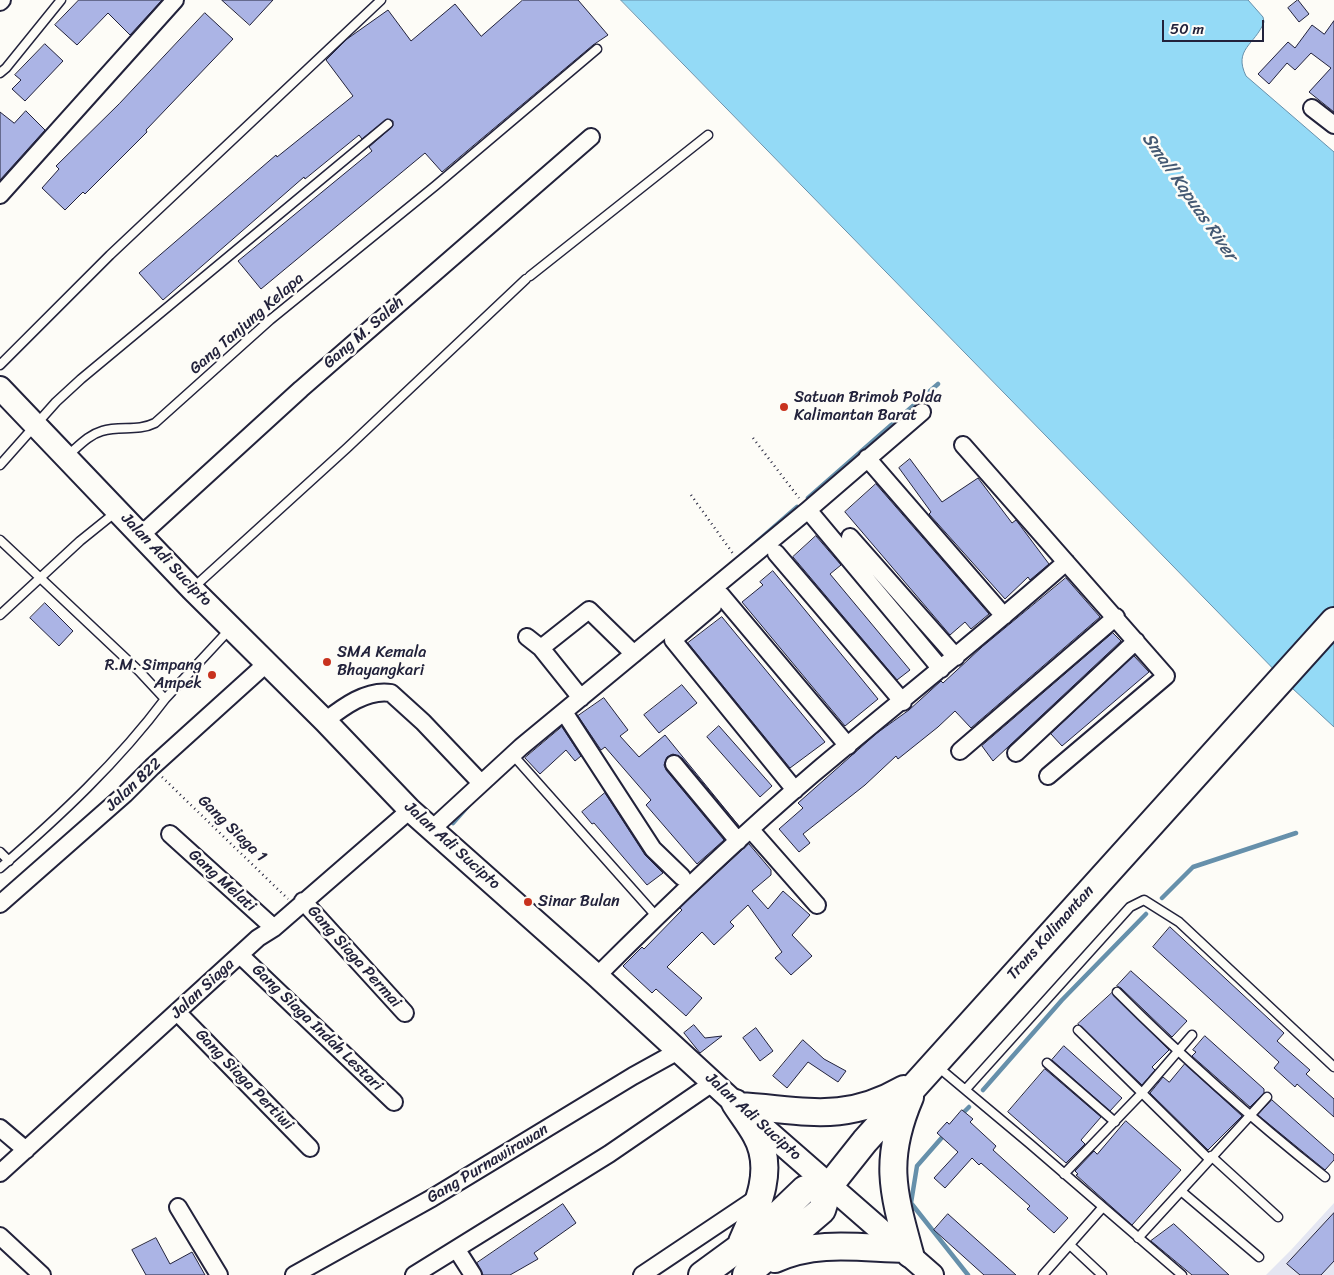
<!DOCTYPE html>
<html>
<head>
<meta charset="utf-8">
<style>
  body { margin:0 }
  #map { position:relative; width:1334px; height:1275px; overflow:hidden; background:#fdfcf7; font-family:Sriracha,sans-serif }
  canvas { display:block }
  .scale { position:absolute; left:1162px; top:20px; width:102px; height:22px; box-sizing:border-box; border:2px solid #22223b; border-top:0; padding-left:6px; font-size:15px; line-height:18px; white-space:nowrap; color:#22223b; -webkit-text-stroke:4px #fdfcf7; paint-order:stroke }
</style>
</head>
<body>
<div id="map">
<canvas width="1334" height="1275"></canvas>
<div class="scale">50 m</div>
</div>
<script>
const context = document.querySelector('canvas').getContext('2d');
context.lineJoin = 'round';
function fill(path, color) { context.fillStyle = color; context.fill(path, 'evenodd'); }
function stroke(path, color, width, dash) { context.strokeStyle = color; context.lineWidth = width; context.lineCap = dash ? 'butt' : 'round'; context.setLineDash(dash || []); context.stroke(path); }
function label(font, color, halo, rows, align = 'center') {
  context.font = font + ' Sriracha,sans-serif'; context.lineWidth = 5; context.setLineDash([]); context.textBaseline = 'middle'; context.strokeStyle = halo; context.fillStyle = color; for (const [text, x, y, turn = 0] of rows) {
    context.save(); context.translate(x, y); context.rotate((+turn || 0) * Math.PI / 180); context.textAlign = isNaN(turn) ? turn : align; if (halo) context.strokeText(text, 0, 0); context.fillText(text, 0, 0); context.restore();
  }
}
const built = new Path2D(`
  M1334,1203V1275H1266L1291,1250Z`);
const water = new Path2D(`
  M621,0H1248L1263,17L1264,22C1255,45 1233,49 1246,76L1334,152V727L1292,688Z`);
const stream = new Path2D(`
  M808,498L938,384
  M751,547L797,507
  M453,823L469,805
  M1162,898L1193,867L1296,833
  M983,1090L1062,1000L1146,914
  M961,1115L969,1107
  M945,1134L917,1166L911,1203L968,1275`);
const building = new Path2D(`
  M79,0H162L130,35L108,13L77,45L55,25Z
  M222,0H273L250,25Z
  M523,0H578L608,35L593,45L442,172L425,153L261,289L238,261L372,151L369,147L393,126V121L387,119L362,139L359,135L305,179L304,177L163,300L139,273L276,155L277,157L353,96L326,60L347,39L388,10L411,41L455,4L481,36Z
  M1298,0L1309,14L1299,22L1288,8Z
  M205,13L233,39L146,130L147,132L85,194L83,192L65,210L42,188L59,169L56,166L119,104Z
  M1334,21V112L1309,92L1331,68L1311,53L1295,70L1287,63L1269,84L1258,74L1288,42L1295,48L1312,25L1324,34Z
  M45,44L63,61L25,101L12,89L21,80L15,75Z
  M26,111L45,130L0,180V112L14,123Z
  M910,459L942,502L978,478L1012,523L1016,520L1049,564L1030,580L1028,577L1005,599L929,514L931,512L899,468Z
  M876,484L989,614L971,629L965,622L950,635L845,512Z
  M816,536L841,565L830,574L910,670L897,680L793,557Z
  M773,571L878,699L845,726L742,602L763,585L760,582Z
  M1066,578L1100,617L971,728L955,711L938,727L898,759L896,756L865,785L803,834L810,843L799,852L779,829L803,808L798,803L877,733L909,710L941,681L943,683L982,647Z
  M45,603L73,631L59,646L30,618Z
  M722,617L825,742L790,768L688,643Z
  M1113,633L1121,641L993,761L982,746Z
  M1134,656L1149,672L1062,746L1051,734Z
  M682,685L697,703L659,733L644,715Z
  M604,698L628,730L620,736L639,757L665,735L739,826L682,758L673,754L667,757L664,765L666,770L724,840L697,864L646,805L651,800L605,747L601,750L578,716Z
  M719,726L772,786L760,797L707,737Z
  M562,727L581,756L575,761L566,750L540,774L525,758Z
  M605,793L645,855L663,873L647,885L594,823L592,824L582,812Z
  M749,844L771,870V875L752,891L768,909L783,891L810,915L792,935L812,956L791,975L775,958L782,952L748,905L730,922L734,926L714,945L702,932L667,967L702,998L686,1016L656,989L652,993L623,966L642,947L644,949L682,910L680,908Z
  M1170,927L1284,1033L1277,1041L1310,1070L1306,1074L1334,1099V1117L1297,1084L1295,1087L1274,1068L1279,1062L1153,947Z
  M1131,971L1187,1021L1172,1037L1121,988L1117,986Z
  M1112,993L1169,1050L1152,1067L1155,1070L1142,1085L1078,1024Z
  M694,1025L705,1038L722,1036L700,1053L684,1033Z
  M756,1028L773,1051L760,1061L743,1038Z
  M1205,1036L1264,1089V1093L1250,1107L1192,1056L1196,1052L1193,1050Z
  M803,1040L824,1059L846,1071L838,1082L808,1062L787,1088L773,1076Z
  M1064,1046L1122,1098L1110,1111L1052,1060Z
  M1185,1064L1242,1116L1208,1150L1150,1093L1163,1077L1169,1082Z
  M1045,1069L1101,1117L1081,1140L1085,1144L1066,1163L1008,1112Z
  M1272,1100L1334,1155V1160L1325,1170L1258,1115Z
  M962,1110L973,1119L970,1122L996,1146L993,1150L1068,1218L1054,1233L1027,1209L1030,1206L981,1163L979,1165L972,1158L945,1188L934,1178L958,1152L937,1133L947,1122L949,1124Z
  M1126,1121L1181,1170L1132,1225L1076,1175L1078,1174L1075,1171L1094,1151L1097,1154Z
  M563,1204L576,1223L534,1253L538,1259L510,1275H483L477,1263Z
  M1334,1213V1261L1321,1275H1300L1287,1264Z
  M948,1214L1016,1275H984L934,1230Z
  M1174,1224L1229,1275H1192L1151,1241Z
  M156,1238L170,1264L192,1252L205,1275H146L132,1250Z`);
const path = new Path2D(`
  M753,438L799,498
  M691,495L734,555
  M162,777L288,899`);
const service = new Path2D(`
  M0,73L6,68L61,0
  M530,276L708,135
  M0,365L110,255L381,0
  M67,456C78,447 88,435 102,431C120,425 137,432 155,423L270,320L435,186L597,49
  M0,465L56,402L81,379L388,124
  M0,540L139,671L165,699L230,629
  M193,588L347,448L526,279
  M0,615L80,541L116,512
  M512,754L657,917
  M0,852L9,861
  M0,868C59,817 118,762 165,699
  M1117,992C1183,1058 1252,1119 1325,1177
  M1078,1030L1209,1159
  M1047,1063L1115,1122
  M938,1067L1030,1144L1182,1275
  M966,1089L1130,907L1144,900L1179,922L1334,1067
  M1211,1156L1278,1217
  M1064,1174L1141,1094L1192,1035
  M1181,1191L1259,1257
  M1138,1238L1267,1097
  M1070,1245L1102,1275
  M1043,1275L1102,1208`);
const minor = new Path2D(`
  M0,2L2,0
  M1312,108L1334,125
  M0,195L175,0
  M963,445L1166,676L1048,776
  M867,458L1004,616
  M808,510L941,669
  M141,535L301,389L591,137
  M850,537L956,657
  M776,553L903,702
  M721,595L848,746
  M713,606L673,640L795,790
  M527,637L541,648
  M581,698L541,648L589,610L634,654
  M564,712L653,849L682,877
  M325,721C343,707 367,689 391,693L423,722L481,783
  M960,751L1116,617
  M1016,753L1136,641
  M674,764L738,841
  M433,828L521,747L808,510L922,412
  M751,830L817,905
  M170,834L274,928
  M303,901L405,1013
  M0,904L125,794L152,767L266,664
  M240,955L394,1102
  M597,976C667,906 738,838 813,774C897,703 984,635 1066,562
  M178,1013L310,1148
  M0,1128L26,1150
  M0,1173L258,938L274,928L410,810
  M178,1207L219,1275
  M0,1236L42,1275
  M457,1250L473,1275
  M294,1275L432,1198L633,1076L680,1050
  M414,1275L609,1154L714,1082
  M642,1275L760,1196`);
const secondary = new Path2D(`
  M0,388L192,589L325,721L410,810L597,976L735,1103L932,1275`);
const trunk = new Path2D(`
  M735,1103C742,1114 750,1124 756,1135C776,1170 756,1210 742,1242
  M739,1106C805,1110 843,1124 904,1089
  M910,1254C893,1192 883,1160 910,1097
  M775,1259C817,1240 860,1248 905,1249
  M702,1275L758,1234L805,1189L830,1185
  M746,1275L822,1210L830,1185L865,1141L1334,621`);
const markers = [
  [784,407,5,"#c8321e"],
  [327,662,5,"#c8321e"],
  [212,675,5,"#c8321e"],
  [528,902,5,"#c8321e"]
];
const streetNames = [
  ["Gang Tanjung Kelapa",247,324,-41],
  ["Gang M. Saleh",364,333,-41],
  ["Jalan Adi Sucipto",166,560,46],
  ["Jalan 822",134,785,-43],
  ["Gang Siaga 1",232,829,44],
  ["Jalan Adi Sucipto",452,846,42],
  ["Gang Melati",222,881,42],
  ["Trans Kalimantan",1051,933,-48],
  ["Gang Siaga Permai",354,957,48],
  ["Jalan Siaga",203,989,-43],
  ["Gang Siaga Indah Lestari",317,1028,44],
  ["Gang Siaga Pertiwi",244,1080,46],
  ["Jalan Adi Sucipto",753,1117,42],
  ["Gang Purnawirawan",488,1164,-31]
];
const poiNames = [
  ["Satuan Brimob Polda",794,398],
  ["Kalimantan Barat",794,416],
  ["SMA Kemala",337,653],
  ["Bhayangkari",337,671],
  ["R.M. Simpang",202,666,"right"],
  ["Ampek",202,684,"right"],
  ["Sinar Bulan",538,902]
];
const waterNames = [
  ["Small Kapuas River",1189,197,55]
];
fill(built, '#e4e6f2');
fill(water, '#94daf6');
stroke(water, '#6690ab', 1);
stroke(stream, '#6690ab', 4.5);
fill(building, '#abb4e5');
stroke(building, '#22223b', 1);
stroke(service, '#22223b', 11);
stroke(minor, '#22223b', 20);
stroke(secondary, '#22223b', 26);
stroke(trunk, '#22223b', 30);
stroke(path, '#22223b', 2.5, [1, 4]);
stroke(service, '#fdfcf7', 8);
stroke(minor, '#fdfcf7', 16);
stroke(secondary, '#fdfcf7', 22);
stroke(trunk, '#fdfcf7', 26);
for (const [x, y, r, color] of markers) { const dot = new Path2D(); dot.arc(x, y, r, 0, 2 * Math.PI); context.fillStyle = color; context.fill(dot); stroke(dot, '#fdfcf7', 2); }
label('16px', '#22223b', '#fdfcf7', streetNames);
label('16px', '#22223b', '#fdfcf7', poiNames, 'left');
label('italic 18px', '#445973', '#fdfcf7', waterNames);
</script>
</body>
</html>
